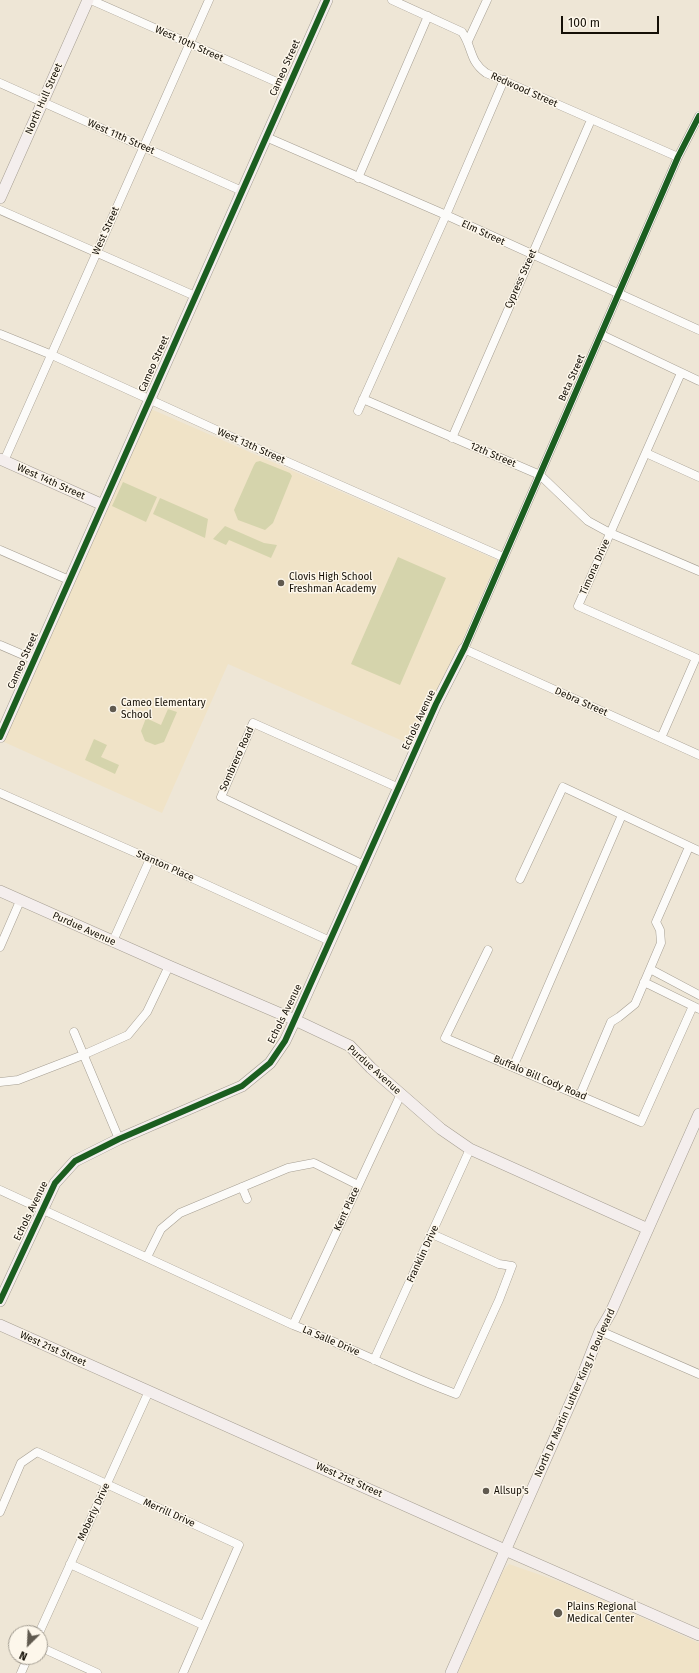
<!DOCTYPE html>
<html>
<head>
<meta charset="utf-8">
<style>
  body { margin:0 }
  #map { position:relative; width:699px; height:1673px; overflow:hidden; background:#eee6d6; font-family:"Fira Sans",sans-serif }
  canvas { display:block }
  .north { position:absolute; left:8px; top:1625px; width:40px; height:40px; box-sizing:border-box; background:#fdf7eb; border:1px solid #a09a8f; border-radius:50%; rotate:204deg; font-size:11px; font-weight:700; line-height:16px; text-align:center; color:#140f06 }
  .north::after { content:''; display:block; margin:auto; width:14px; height:18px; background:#605a4f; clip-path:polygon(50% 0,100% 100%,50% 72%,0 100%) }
  .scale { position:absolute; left:561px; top:16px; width:98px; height:18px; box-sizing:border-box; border:2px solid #140f06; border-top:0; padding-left:5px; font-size:12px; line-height:14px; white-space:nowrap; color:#140f06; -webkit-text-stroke:3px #fdf7eb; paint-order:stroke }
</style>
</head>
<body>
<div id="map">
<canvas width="699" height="1673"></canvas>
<div class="north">N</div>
<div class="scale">100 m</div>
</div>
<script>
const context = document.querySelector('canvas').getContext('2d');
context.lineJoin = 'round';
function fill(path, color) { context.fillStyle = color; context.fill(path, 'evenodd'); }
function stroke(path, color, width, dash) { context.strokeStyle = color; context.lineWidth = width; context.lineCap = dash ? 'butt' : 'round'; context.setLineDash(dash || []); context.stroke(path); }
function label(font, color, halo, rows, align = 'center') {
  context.font = font + ' "Fira Sans",sans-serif'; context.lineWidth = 3; context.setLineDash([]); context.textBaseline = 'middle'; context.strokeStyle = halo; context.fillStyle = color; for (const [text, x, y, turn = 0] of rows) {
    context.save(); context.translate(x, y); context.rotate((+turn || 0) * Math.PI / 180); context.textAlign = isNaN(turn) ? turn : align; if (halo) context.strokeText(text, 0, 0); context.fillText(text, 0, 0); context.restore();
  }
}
const built = new Path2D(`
  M151,409L497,560L455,657L412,745L228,664L162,813L4,742Z
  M509,1564L566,1584L699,1643V1673H458L503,1571Z`);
const green = new Path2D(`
  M260,461L290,473L292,476L273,523L265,530L238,520L234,510L254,465L256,462Z
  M123,482L157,497L146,522L112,506Z
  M160,498L208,519L205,538L153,514Z
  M225,526L264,543L277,545L271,558L229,540L226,545L213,539Z
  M398,557L446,578L400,685L351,664Z
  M168,709L177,712L164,742L155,745L145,741L141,731L146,718L161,725Z
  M94,739L107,745L101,757L119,765L115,774L85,760Z`);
const street = new Path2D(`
  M91,0L288,87
  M392,0L462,32C473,48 469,61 486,73L678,157
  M468,41L487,0
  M0,83L242,191
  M699,116L678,157L464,649L699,755
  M266,137L446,215L699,330
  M358,178L428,16
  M0,210L195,296
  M0,334L52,355L256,448L503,557
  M602,335L699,381
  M363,399L540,475L588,521L610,533L699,571
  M358,411L446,215L504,80
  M452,438L591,120
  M646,453L699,477
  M4,461L209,0
  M0,550L69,580
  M0,645L35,660
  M661,738L696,658L578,606L681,373
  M0,793L150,859L330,941
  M364,865L221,797L253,723L399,788
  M520,879L563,787L699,851
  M113,941L150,859
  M0,947L20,901
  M488,950L445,1038L641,1122L693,1006
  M650,969L699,995
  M644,982L699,1009
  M74,1032L119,1139
  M513,1067L622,815
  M0,1082L18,1080L83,1055L128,1035L147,1012L169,966
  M580,1095L611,1022L619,1017L635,1004L661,943L660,930L656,922L689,847
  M242,1187L247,1199
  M0,1190L293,1325C348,1346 401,1374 456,1394L499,1300L512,1266L499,1264L432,1234
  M147,1257L161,1229L180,1213L288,1168L314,1163L358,1185
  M293,1325L401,1094
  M600,1331L699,1374
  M374,1360L470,1149
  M0,1512L21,1463L37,1452L239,1545L183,1673
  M70,1564L203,1625
  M39,1633L149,1391
  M40,1647L97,1673
  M21,1673L28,1657`);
const secondary = new Path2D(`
  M0,198L88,0
  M0,459L103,505
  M0,737L327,0
  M0,891L169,966L295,1020L350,1046L371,1068L441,1129L470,1149L648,1229
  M0,1301L55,1183L75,1161L119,1139L242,1086L270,1063L285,1041L295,1020L436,704L464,649
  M0,1325L505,1550L699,1635
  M451,1673L582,1377L600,1331L611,1312L699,1114`);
const cycleway = new Path2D(`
  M0,737L327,0
  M0,1301L55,1183L75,1161L119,1139L242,1086L270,1063L285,1041L436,704L464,649L678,157L699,116`);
const markers = [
  [281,583,4,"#605a4f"],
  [113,709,4,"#605a4f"],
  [486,1491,4,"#605a4f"],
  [558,1613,5,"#605a4f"]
];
const streetNames = [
  ["West 10th Street",189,44,24],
  ["Cameo Street",285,68,-66],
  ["Redwood Street",524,90,24],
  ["North Hull Street",44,99,-66],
  ["West 11th Street",121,137,24],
  ["West Street",106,231,-66],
  ["Elm Street",483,233,25],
  ["Cypress Street",521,279,-66],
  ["Cameo Street",154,364,-66],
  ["Beta Street",572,378,-66],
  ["West 13th Street",251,446,24],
  ["12th Street",493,455,23],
  ["West 14th Street",51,482,24],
  ["Timona Drive",595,567,-66],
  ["Cameo Street",23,661,-66],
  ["Debra Street",581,702,24],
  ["Echols Avenue",419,720,-65],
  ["Sombrero Road",237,759,-66],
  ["Stanton Place",165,866,24],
  ["Purdue Avenue",84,929,24],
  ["Echols Avenue",285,1014,-64],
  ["Purdue Avenue",374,1070,42],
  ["Buffalo Bill Cody Road",540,1078,23],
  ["Kent Place",347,1209,-65],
  ["Echols Avenue",31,1211,-64],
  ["Franklin Drive",423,1254,-65],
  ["La Salle Drive",331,1341,23],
  ["West 21st Street",53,1349,24],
  ["North Dr Martin Luther King Jr Boulevard",575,1393,-66],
  ["West 21st Street",349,1480,24],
  ["Moberly Drive",94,1512,-65],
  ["Merrill Drive",169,1513,24]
];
const poiNames = [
  ["Clovis High School",289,577],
  ["Freshman Academy",289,589],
  ["Cameo Elementary",121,703],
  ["School",121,715],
  ["Allsup's",494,1491],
  ["Plains Regional",567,1607],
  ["Medical Center",567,1619]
];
fill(built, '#f0e3c7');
fill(green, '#d5d4ac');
stroke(street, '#a59e92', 9);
stroke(secondary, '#a59e92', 12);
stroke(street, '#fcfbf9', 8);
stroke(secondary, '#f4eeed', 11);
stroke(cycleway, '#1b5e20', 6);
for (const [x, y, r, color] of markers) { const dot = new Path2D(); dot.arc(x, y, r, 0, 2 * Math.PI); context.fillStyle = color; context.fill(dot); stroke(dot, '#fdf7eb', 1.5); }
label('10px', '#140f06', '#fdf7eb', streetNames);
label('10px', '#140f06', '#fdf7eb', poiNames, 'left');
</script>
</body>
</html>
